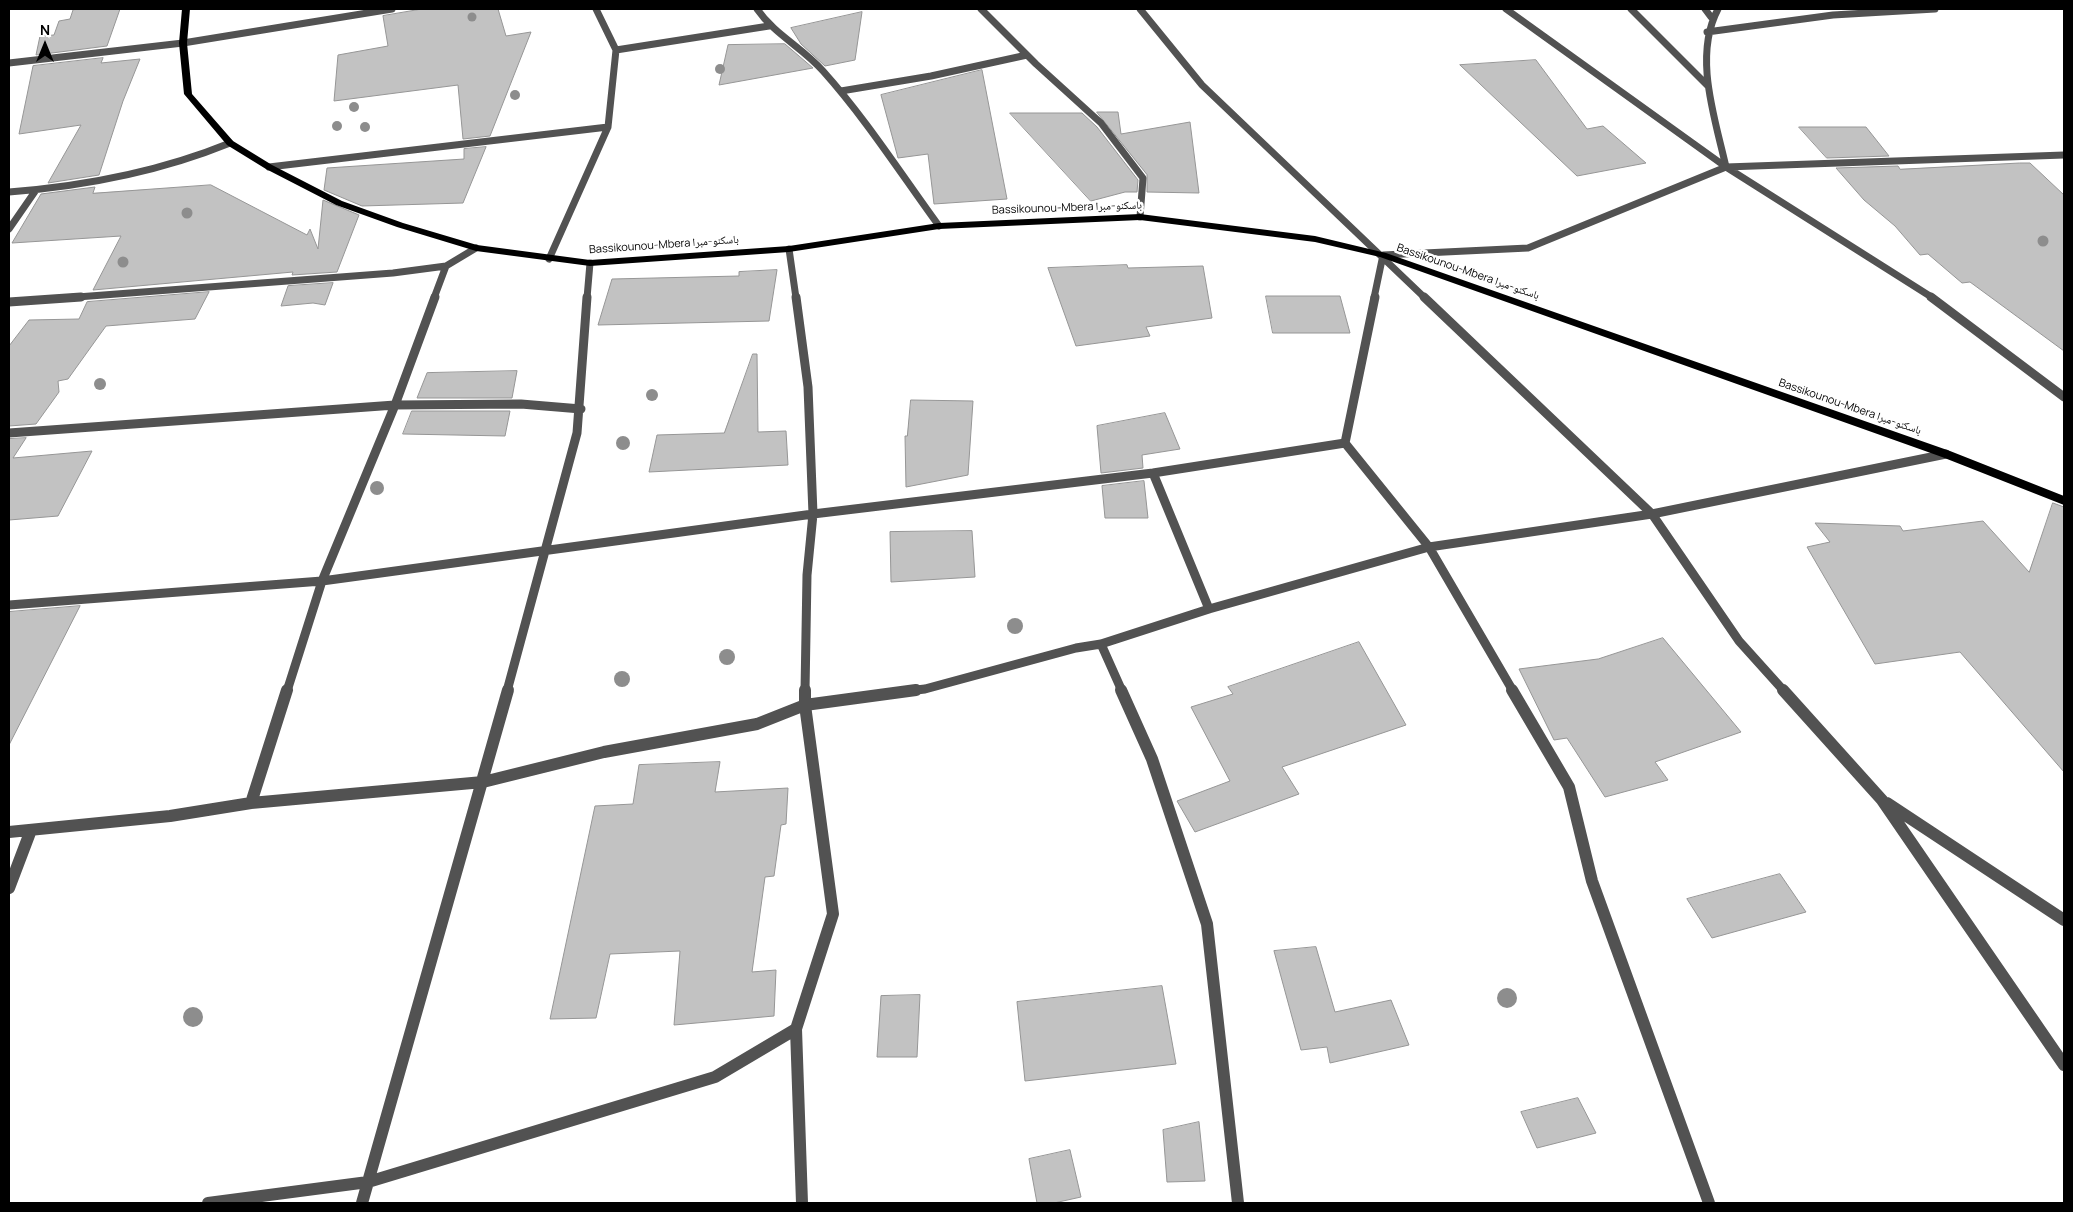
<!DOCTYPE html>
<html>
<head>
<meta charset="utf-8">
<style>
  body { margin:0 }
  #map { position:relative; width:2073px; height:1212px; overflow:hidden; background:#fff; font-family:Manrope,sans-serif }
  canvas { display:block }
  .frame { position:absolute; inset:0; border:10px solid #000; pointer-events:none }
  .north { position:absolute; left:20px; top:20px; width:50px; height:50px; -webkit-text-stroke:4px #fff; paint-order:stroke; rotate:0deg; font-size:14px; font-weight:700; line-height:20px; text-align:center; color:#000 }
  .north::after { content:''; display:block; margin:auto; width:18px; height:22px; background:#000; clip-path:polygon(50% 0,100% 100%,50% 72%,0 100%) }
</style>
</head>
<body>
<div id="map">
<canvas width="2073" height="1212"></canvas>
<div class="frame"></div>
<div class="north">N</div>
</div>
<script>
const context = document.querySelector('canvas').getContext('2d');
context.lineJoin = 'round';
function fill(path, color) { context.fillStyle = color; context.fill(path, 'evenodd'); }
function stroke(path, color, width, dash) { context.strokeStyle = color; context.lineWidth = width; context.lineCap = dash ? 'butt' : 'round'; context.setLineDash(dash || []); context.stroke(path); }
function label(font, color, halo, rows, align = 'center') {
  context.font = font + ' Manrope,"Noto Naskh Arabic",sans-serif'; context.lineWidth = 5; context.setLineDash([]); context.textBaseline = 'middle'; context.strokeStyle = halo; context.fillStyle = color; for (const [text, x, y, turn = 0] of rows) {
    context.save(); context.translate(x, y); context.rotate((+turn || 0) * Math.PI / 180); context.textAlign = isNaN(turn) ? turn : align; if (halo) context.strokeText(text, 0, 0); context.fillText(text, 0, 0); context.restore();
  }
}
const building = new Path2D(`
  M86,9H120L107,46L36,55L40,36L54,35L59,21L70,19L73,10Z
  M422,9H498L506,36L531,32L490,136L463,139L458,85L334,101L338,55L388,46L383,16Z
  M862,12L855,60L825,66L801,44L791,28Z
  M785,44L813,68L719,85L728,45Z
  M103,58L101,63L140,59L123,101L99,175L48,183L81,125L19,134L33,66Z
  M1536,60L1587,129L1603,126L1646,163L1577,176L1460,65Z
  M982,70L1007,199L934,204L928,154L898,158L881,95Z
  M1097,112H1118L1121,134L1190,122L1199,193L1147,192V175Z
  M1010,113H1082L1097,127L1138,180L1137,192H1125L1091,201Z
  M1799,127H1866L1889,156L1827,158Z
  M486,147L463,203L362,206L324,190L327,168L464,159V149Z
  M2020,163H2030L2064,195V351L1970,282L1962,283L1928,254L1920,255L1895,226L1864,200L1836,168L1898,166L1900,169Z
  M211,185L307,235L310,229L318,249L323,200L359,215L337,272L292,275L293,272L93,290L121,236L12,243L41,194L95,187L93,193Z
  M1127,265L1128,268L1203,266L1212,318L1146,327L1150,336L1076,346L1048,268Z
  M777,270L769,321L598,325L612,279L739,276V272Z
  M333,283L325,305L313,303L281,306L288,286Z
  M209,292L195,319L106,326L68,379L58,381L59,392L36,424L9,426V346L29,320L79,319L87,302Z
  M1266,296H1340L1350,333H1273Z
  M753,354H757L758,432L786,431L788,465L649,472L657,435L724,433Z
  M517,371L512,398H417L427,373Z
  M911,400L973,401L968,475L906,487L905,436H907Z
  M412,411H510L505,436L403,434Z
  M1165,413L1180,449L1142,455L1143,468L1101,473L1097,426Z
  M26,438L13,458L92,451L58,516L9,520V439Z
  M1144,481L1148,518H1105L1102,486Z
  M2053,503L2064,507V772L1960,652L1875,664L1807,547L1830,542L1815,523L1900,526L1903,531L1983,521L2029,572Z
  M972,531L975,577L891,582L890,532Z
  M80,606L9,745V612Z
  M1663,638L1741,732L1655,762L1668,780L1605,797L1567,738L1554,740L1519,669L1598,659Z
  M1359,642L1406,725L1282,767L1299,794L1195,832L1177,801L1230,781L1191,707L1233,694L1228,687Z
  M720,762L715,792L788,788L786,824L781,825L774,876L765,877L752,972L776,970L774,1016L674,1025L680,951L610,954L596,1018L550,1019L595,806L633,804L639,765Z
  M1780,874L1806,912L1712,938L1687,899Z
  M1316,947L1335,1012L1391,1000L1409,1045L1330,1063L1327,1047L1301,1050L1274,951Z
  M1162,986L1176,1064L1025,1081L1017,1002Z
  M920,995L917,1057H877L881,996Z
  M1578,1098L1596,1133L1537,1148L1521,1112Z
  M1199,1122L1205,1181L1167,1182L1163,1130Z
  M1070,1150L1081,1197L1054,1203H1037L1029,1159Z`);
const minorFar2 = new Path2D(`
  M757,9C775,35 802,47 823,71C866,119 901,174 939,226
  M981,9L1036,64L1101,123L1143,178L1140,217
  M1140,9L1202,85L1425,298
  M1506,9L1726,167L1933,298
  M1631,9L1708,86
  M1705,9L1711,17
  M1718,9C1693,56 1715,118 1726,167
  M1707,32L1833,15L1935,9
  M616,50L769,26
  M9,63L183,43L392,9
  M841,91L931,76L1027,55
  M269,167L608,127
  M9,192C86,186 159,172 230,143
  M9,229L36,190
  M789,249L796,298
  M549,259L608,127L616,50L596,9
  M64,298L393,273L446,266L476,248
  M434,298L446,266
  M587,298L590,263
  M1374,298L1383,255L1528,248L1726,167L2064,155`);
const minorFar1 = new Path2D(`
  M796,297L808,387L813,514L807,575L805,691
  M1375,297L1345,443L1429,547L1513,691
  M1931,297L2064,397
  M9,302L81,297
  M9,433L395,405L521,404L581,409
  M1153,473L1209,609
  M9,605L322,581L813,514L1153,473L1345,443
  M1101,644L1122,691
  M287,691L322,581L395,405L435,297
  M507,691L577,433L587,297
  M907,691L925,689L1076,648L1101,644L1209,609L1429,547L1652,514L1424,297
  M1784,691L1739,641L1652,514L1946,454`);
const minor = new Path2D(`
  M1121,690L1152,759L1207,924L1238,1203
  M1512,690L1569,787L1592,881L1709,1203
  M1783,690L1882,800L2064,1065
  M251,803L287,690
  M1887,803L2064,920
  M9,832L170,816L251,803L483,782L604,752L757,724L805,705L916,690
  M9,888L31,830
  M208,1203L368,1182L715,1077L796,1029
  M362,1203L508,690
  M802,1203L796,1029L833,914L805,705V690`);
const primary = new Path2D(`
  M182,9H190L187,43L192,94L233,141L272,165L342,201L403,223L477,245L590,260L789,246L939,223L1140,214L1315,236L1386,253L1950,451L2064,496V505L1942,457L1380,257L1315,242L1140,220L939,229L789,252L590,266L476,251L397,227L336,205L266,169L227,145L184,94L179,43Z`);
const trees = [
  [472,17,4.5],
  [720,69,5],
  [515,95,5],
  [354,107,5],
  [337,126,5],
  [365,127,5],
  [187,213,5.5],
  [2043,241,5.5],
  [123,262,5.5],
  [100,384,6],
  [652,395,6],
  [623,443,7],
  [377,488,7],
  [1015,626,8],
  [727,657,8],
  [622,679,8],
  [1507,998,10],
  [193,1017,10]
];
const farStreetnames = [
  ["Bassikounou-Mbera باسكنو-مبرا",1067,208,-2],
  ["Bassikounou-Mbera باسكنو-مبرا",664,245,-4],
  ["Bassikounou-Mbera باسكنو-مبرا",1468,272,19],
  ["Bassikounou-Mbera باسكنو-مبرا",1850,407,19]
];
fill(building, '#c2c2c2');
stroke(building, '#969696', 1);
stroke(minorFar2, '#525252', 7);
stroke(minorFar1, '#525252', 9);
stroke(minor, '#525252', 12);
fill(primary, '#000');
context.fillStyle = '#8d8d8d';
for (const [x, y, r] of trees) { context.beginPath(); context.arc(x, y, r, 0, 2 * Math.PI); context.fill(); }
label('11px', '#000', '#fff', farStreetnames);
</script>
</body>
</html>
